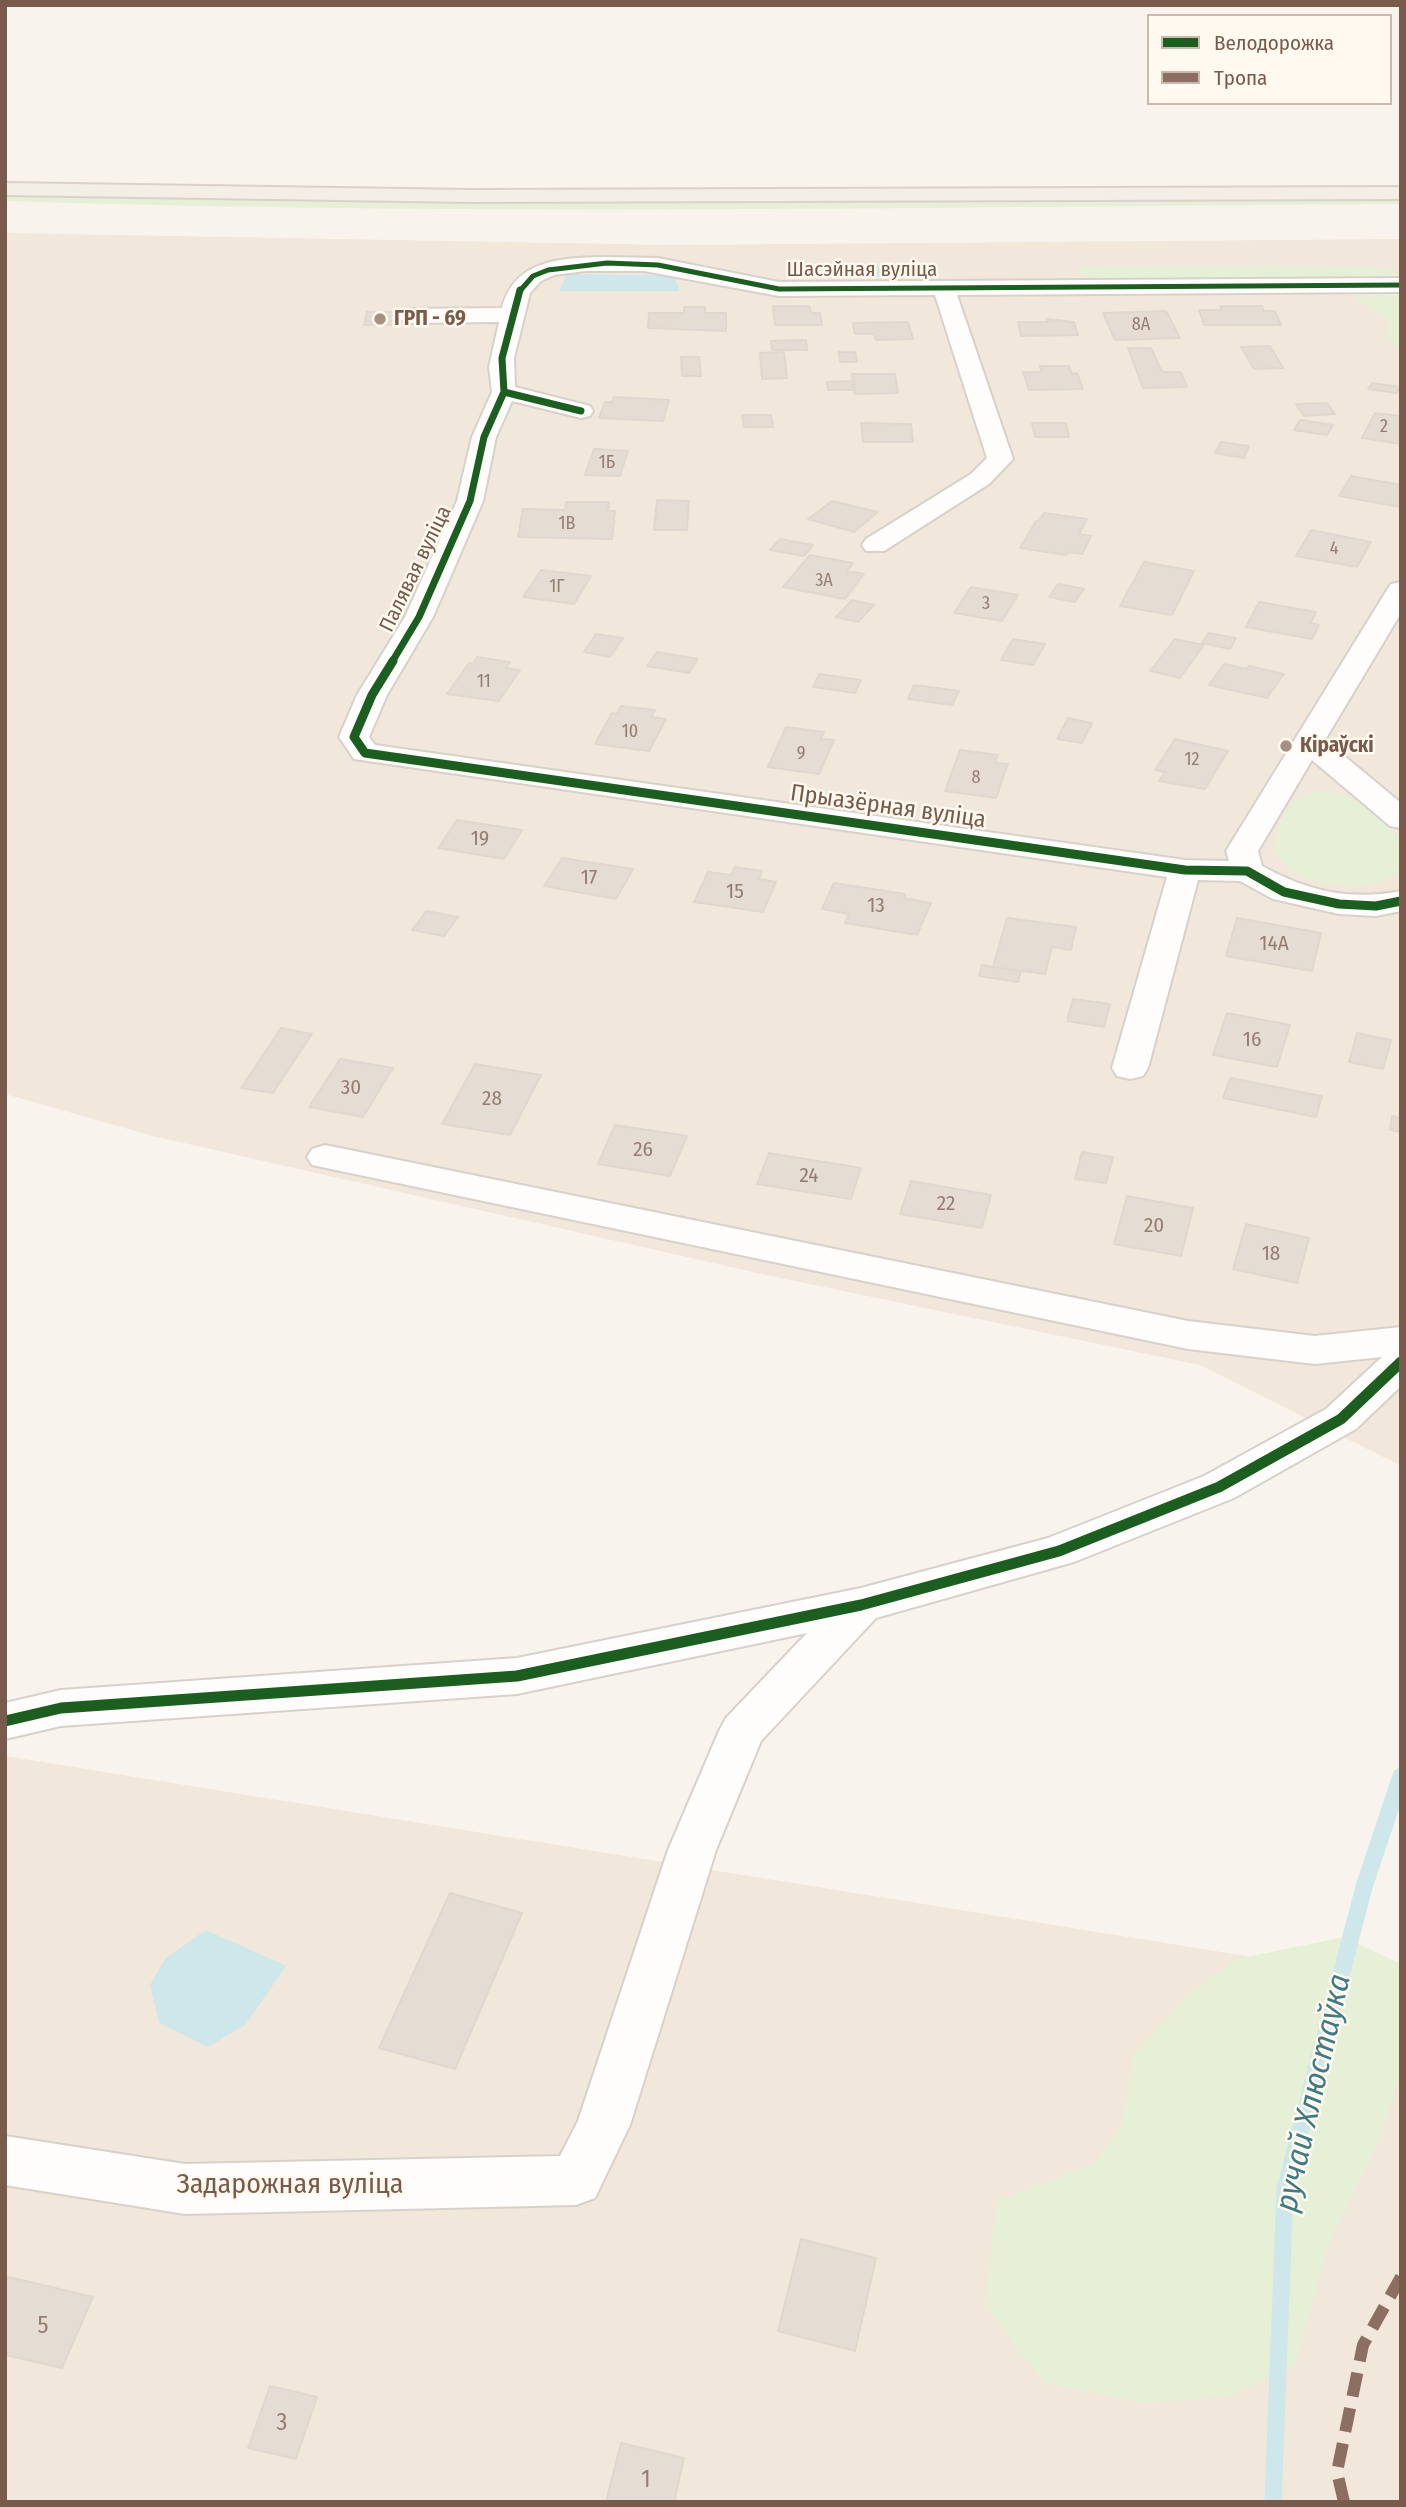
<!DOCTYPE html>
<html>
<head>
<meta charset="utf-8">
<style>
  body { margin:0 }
  #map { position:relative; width:1406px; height:2507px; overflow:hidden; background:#f8f4ed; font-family:"Fira Sans Condensed",sans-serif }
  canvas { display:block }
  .frame { position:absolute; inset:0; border:7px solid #785b4b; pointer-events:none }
  .legend { position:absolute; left:1147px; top:14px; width:245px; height:91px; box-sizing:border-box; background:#fff9ef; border:2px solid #c9baad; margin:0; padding:9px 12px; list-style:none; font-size:21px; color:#785b4b }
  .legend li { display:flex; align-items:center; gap:14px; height:35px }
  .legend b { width:35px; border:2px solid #c9baad }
</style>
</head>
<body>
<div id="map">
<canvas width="1406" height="2507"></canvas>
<div class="frame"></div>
<ul class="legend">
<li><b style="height:9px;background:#1b5e20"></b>Велодорожка</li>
<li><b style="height:9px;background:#8d6e63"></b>Тропа</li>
</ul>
</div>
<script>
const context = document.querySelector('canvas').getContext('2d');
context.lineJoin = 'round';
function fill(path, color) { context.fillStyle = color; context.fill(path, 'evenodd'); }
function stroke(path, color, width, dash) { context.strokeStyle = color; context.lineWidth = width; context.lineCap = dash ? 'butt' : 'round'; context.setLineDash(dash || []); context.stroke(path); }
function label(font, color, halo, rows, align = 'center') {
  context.font = font + ' "Fira Sans Condensed",sans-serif'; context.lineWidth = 5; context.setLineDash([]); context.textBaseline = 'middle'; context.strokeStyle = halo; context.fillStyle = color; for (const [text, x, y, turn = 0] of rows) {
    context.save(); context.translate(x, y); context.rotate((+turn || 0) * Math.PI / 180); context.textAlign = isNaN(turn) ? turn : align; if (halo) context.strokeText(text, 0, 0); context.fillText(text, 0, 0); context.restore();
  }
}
const residential = new Path2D(`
  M5,233L672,245L1401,239V1466L1200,1365L766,1275L153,1136L5,1094Z
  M5,1756L1401,1981V2502H5Z`);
const green = new Path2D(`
  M5,195L366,200L1401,197V204C936,207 470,216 5,201Z
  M1268,265L1376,268L1394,270L1398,275C1359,292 1290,278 1248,277C1209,277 1106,288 1076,272L1078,267Z
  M1401,288V354L1386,333L1389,322L1350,294Z
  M1319,791C1361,795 1374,812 1401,841V869C1377,894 1321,888 1293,871C1286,867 1280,857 1274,851L1277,831L1291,803Z
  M1344,1937L1401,1964V2074L1381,2136L1327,2249L1296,2364L1230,2396L1144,2403L1044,2383L985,2305L997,2202L1093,2164L1121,2127L1133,2056L1187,1996L1237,1959Z`);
const water = new Path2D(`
  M858,266H909L912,277H862Z
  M567,274L675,276L679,291H559Z
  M206,1930L286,1966L245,2025L208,2047L159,2023L150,1985L165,1959Z`);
const stream = new Path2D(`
  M1273,2502L1285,2189L1364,1887L1401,1776`);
const building = new Path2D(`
  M773,306H809L811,313H820L822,325H775Z
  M1220,306H1262L1264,311H1275L1281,325H1204L1199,310H1222Z
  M684,307H705V313H726V331L648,328L649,313H684Z
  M1166,311L1180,338L1115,340L1103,313Z
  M367,312H397L394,325H364Z
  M1047,319L1074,322L1078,335L1021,336L1018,322H1048Z
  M908,322L913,339L876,340L874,334H855L853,323Z
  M806,340L807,350H772L771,341Z
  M1270,346L1283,368L1254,369L1241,347Z
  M1128,348H1151L1162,372H1181L1187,387L1143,388Z
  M784,352L787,378L762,379L760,353Z
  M839,352H855L857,362H840Z
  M681,357H699L701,376H682Z
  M1040,366H1069L1072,374L1077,373L1083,389L1029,390L1023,372H1042Z
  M852,374H895L898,393L855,394Z
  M853,381L854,390H828L827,382Z
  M1372,383L1400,387L1397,393L1368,389Z
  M614,397L669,400L663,421L599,418L605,402H612Z
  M1327,403L1335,414L1304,416L1296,404Z
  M1375,413L1401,416V444L1362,438Z
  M742,415H771L773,427H744Z
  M1300,420L1333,425L1327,435L1294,430Z
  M861,423L911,424L913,442H863Z
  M1032,423H1066L1069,437H1035Z
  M1221,442L1249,446L1244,458L1215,453Z
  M594,449L628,451L620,476L585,475Z
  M1351,476L1401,485V507L1339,496Z
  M657,500L689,501L687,530H654Z
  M832,501L878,512L854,532L808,519Z
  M566,502H609L608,511H615L612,539L518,537L523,509L565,510Z
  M1044,513L1087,519L1079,534L1091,536L1082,554L1068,552L1066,555L1020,548L1036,521H1039Z
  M1311,530L1371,542L1357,567L1296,556Z
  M780,539L813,545L804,556L770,550Z
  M810,555L853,563L847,571L864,574L845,599L783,587Z
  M1144,562L1194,571L1172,615L1120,606Z
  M541,570L591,576L574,604L523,597Z
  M1058,584L1084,589L1075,602L1049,597Z
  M971,587L1018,595L1002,621L954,613Z
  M852,600L874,605L858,622L836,617Z
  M1259,602L1316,612L1311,623L1319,625L1312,639L1246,627Z
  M1208,633L1236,638L1230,649L1202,643Z
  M596,634L623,638L610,657L584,652Z
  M1013,639L1045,644L1033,665L1001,660Z
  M1175,639L1204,645L1180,678L1150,671Z
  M657,652L698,659L689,673L647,666Z
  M477,657L510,662L506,668L520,670L499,701L447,694L469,663L473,664Z
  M1224,664L1247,669L1249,666L1284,674L1267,698L1209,685Z
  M819,674L861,680L855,693L813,687Z
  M914,685L959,691L952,705L908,699Z
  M621,706L655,710L651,717L666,719L649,751L595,744L612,713L617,714Z
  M1068,718L1092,723L1082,743L1057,739Z
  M786,727L824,732L821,739L834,740L819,774L768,767Z
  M1175,739L1228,751L1205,789L1159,781L1165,772L1155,770Z
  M960,750L998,755L995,763L1008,764L996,798L945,791Z
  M457,820L522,830L504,859L438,848Z
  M562,858L633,869L616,899L544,886Z
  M735,867L762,871L759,879L776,882L763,912L694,902L708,872L731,875Z
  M834,883L905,894L904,898L931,903L917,935L845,923L849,914L822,909Z
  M426,911L458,917L444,936L412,930Z
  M1007,918L1076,927L1071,950L1052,947L1045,974L993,967Z
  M1237,918L1321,933L1312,971L1226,956Z
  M982,965L993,967L1021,971L1018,982L979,976Z
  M1073,999L1110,1004L1104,1027L1067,1021Z
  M1227,1013L1290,1025L1277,1067L1213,1055Z
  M281,1028L312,1034L273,1093L241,1088Z
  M1357,1033L1391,1040L1383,1069L1349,1062Z
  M340,1059L393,1068L363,1117L309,1107Z
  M475,1064L541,1075L510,1135L442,1124Z
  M1230,1078L1322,1096L1316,1117L1223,1098Z
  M1392,1116L1401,1118V1132L1390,1130Z
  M615,1125L687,1136L670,1176L598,1164Z
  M1082,1152L1113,1157L1106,1183L1075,1179Z
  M769,1153L861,1168L851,1199L757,1184Z
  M911,1181L991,1195L982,1228L900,1214Z
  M1127,1196L1193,1208L1181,1256L1114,1244Z
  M1246,1224L1309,1238L1297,1283L1233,1269Z
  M450,1893L522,1913L455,2069L379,2048Z
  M801,2239L876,2258L855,2351L778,2331Z
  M5,2276L93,2297L62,2368L5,2355Z
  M270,2386L317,2397L296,2459L248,2448Z
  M621,2443L684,2458L674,2502H606Z`);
const path = new Path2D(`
  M1401,245V250`);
const minor = new Path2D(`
  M607,257L658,258L779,282L1401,278V292L957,295L1013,459L989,484L884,551H866L862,545L866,539L971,474L987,458L935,295L779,296L644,271H586L554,275L541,281L530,293L514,358L515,387L590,406L593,411L590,416L581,418L512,401L496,437L483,501L433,617L387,695L369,737L375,745L1185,860L1229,861L1226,851L1387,590L1391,584L1401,582V613L1325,740L1401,803V828L1390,826L1312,760L1258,851L1262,866C1307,891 1349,901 1401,891V911L1376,916L1339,914L1273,899L1240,881L1198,880L1148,1068L1143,1076L1130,1079L1117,1076L1112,1068L1167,877L354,759L339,737L357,695L405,617L457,501L472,437L492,392L489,367L499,322L406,323L395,316L406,309L502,308C515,258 563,258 607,257Z
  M325,1145L1188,1321L1315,1336L1401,1327V1386L1356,1429L1234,1498L1074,1562L876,1618L761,1741L716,1850L630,2125L595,2198L576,2205L185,2214L5,2185V2136L185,2164L560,2156L578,2121L668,1850L719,1731L726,1718L807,1633L517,1694L61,1726L5,1739V1703L61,1690L517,1658L861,1588L1048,1538L1204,1476L1326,1409L1382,1357L1315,1364L1188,1349L312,1165L307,1157L312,1149Z`);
const major = new Path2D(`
  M5,183L471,190L1401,187V199L471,202L5,195Z`);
const quiet = new Path2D(`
  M1344,2502L1337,2472L1363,2345L1401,2277`);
const cyclewayFar3 = new Path2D(`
  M519,292L533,276L548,270L607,263L658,265L779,289L1401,285`);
const cyclewayFar2 = new Path2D(`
  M520,290L502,358L504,392L581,411
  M392,662L419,617L470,501L484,437L504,392`);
const cyclewayFar1 = new Path2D(`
  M393,661L372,695L354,737L365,753L1185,870L1247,871L1284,892L1339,904L1376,906L1401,901`);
const cycleway = new Path2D(`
  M5,1721L61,1708L517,1676L861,1605L1059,1551L1219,1487L1341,1419L1401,1362`);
const markers = [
  [380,319,7,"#a59184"],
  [1286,746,7,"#a59184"]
];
const farNumbernames = [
  ["8А",1141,325],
  ["2",1384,427],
  ["1Б",607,463],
  ["1В",567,524],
  ["4",1334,549],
  ["3А",824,581],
  ["1Г",557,587],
  ["3",986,604],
  ["11",484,682],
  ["10",630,732],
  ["9",801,754],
  ["12",1192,760],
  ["8",976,778]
];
const farStreetnames = [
  ["Шасэйная вуліца",862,270],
  ["Палявая вуліца",416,569,-64]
];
const farPoinames = [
  ["ГРП - 69",394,319],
  ["Кіраўскі",1300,746]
];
const numberNames = [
  ["19",480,839],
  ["17",589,878],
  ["15",735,892],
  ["13",876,906],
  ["14А",1274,944],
  ["16",1252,1040],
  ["30",351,1088],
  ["28",492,1099],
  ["26",643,1150],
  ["24",809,1176],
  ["22",946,1204],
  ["20",1154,1226],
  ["18",1271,1254]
];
const streetNames = [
  ["Прыазёрная вуліца",888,807,8]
];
const nearNumbernames = [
  ["5",43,2326],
  ["3",282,2423],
  ["1",646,2480]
];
const nearStreetnames = [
  ["Задарожная вуліца",290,2185]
];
const nearWaternames = [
  ["ручай Хлюстаўка",1314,2093,-77]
];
fill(residential, '#f1e7da');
fill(green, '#e5f0d7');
fill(water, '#cde7ea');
stroke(stream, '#cde7ea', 17);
fill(building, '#e5dcd4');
stroke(building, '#e2d7cf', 2);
stroke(minor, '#d8d1cb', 4);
stroke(major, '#dad1ca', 4);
stroke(path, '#dbd4ce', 2.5, [1, 2.5]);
fill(minor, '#fefdfc');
fill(major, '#f3eee6');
stroke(quiet, '#8d6e63', 12, [24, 12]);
stroke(cyclewayFar3, '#1b5e20', 5);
stroke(cyclewayFar2, '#1b5e20', 7);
stroke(cyclewayFar1, '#1b5e20', 9);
stroke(cycleway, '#1b5e20', 11);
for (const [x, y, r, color] of markers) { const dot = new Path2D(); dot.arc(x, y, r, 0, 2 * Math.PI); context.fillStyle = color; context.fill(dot); stroke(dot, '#fff9ef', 2.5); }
label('18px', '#957d70', null, farNumbernames);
label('21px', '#785b4b', '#fff9ef', farStreetnames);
label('bold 21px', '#785b4b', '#fff9ef', farPoinames, 'left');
label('21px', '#957d70', null, numberNames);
label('24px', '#785b4b', '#fff9ef', streetNames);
label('24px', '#957d70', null, nearNumbernames);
label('28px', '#785b4b', '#fff9ef', nearStreetnames);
label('italic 32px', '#407b85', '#fff9ef', nearWaternames);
</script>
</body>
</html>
